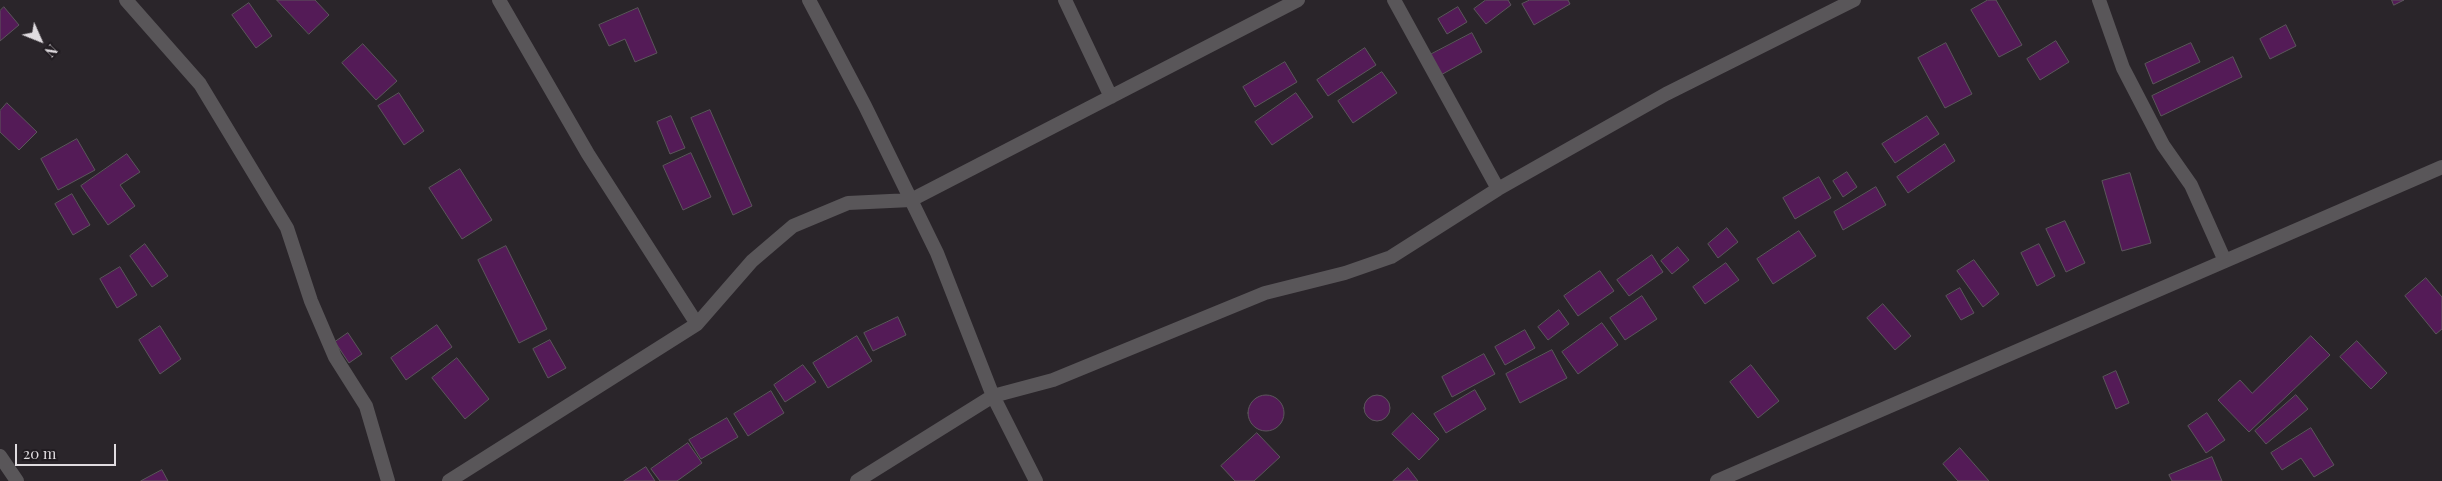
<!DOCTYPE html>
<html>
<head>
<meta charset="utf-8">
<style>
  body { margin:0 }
  #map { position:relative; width:2442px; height:481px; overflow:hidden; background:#2a252a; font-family:"Playfair Display",serif }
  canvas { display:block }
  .north { position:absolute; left:15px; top:15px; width:50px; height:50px; -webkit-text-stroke:4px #211c21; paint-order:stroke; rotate:134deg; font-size:14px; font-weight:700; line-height:20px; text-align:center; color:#e0dce0 }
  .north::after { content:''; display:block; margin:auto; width:18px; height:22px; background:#e0dce0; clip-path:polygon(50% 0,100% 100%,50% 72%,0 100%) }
  .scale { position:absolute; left:15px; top:444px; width:101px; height:22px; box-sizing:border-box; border:2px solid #e0dce0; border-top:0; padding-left:6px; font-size:15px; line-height:18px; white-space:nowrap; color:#e0dce0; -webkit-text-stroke:4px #211c21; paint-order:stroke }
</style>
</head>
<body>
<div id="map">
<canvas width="2442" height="481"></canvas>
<div class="north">N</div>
<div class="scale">20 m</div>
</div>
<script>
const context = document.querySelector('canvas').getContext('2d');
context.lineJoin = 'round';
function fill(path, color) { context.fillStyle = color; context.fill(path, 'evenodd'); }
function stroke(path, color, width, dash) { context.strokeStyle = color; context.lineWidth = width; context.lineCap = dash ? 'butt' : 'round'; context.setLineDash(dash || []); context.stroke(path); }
const building = new Path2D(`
  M277,0H315L329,15L309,34Z
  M1486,0H1508L1511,5L1486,24L1474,9Z
  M1530,0H1568L1570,4L1534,25L1522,4Z
  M1988,0H1996L2022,45L1999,57L1971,10Z
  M2392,0H2404L2394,5Z
  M249,3L272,36L256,48L232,15Z
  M4,7L19,25L0,41V11Z
  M1458,7L1467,22L1447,34L1438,19Z
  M638,8L657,53L635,62L625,39L609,46L599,25Z
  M2286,25L2296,46L2270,59L2260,39Z
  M1472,33L1482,52L1439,76L1428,56Z
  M2056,41L2069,62L2040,80L2027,59Z
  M1946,43L1972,94L1945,108L1918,58Z
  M2191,43L2200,62L2153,84L2145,64Z
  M363,44L397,81L376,100L342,63Z
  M1365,48L1376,65L1328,96L1317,80Z
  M2233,57L2242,77L2161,116L2152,96Z
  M1285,62L1297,82L1255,107L1243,87Z
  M1382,72L1397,93L1353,123L1338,101Z
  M399,93L424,131L404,145L378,106Z
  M1296,93L1313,117L1272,145L1255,122Z
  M7,103L37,132L19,150L0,132V111Z
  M710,110L752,206L733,215L691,118Z
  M671,116L685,148L670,154L657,122Z
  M1927,116L1939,134L1895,163L1882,144Z
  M77,139L95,170L58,190L41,159Z
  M1945,144L1955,161L1908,193L1897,177Z
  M691,153L711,197L683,210L663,166Z
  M127,154L140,172L120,185L135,206L108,225L81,186Z
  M460,169L492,220L462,239L429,188Z
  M1847,172L1857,187L1843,197L1833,181Z
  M2130,173L2151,243L2122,251L2102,181Z
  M1819,177L1831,198L1795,219L1783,198Z
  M1876,187L1886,205L1843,230L1834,212Z
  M72,194L90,225L73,235L55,204Z
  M2065,221L2085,263L2066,272L2046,229Z
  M1727,228L1738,242L1718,258L1708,244Z
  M1799,231L1816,256L1773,284L1757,259Z
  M145,244L168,276L152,287L130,256Z
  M2039,244L2055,276L2037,286L2021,253Z
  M506,246L547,329L519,343L478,260Z
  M1678,247L1689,260L1672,274L1661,261Z
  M1652,255L1663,272L1629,296L1617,280Z
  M1974,260L1999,294L1983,307L1957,271Z
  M1726,263L1739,280L1705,304L1693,287Z
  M120,267L137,295L117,308L100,279Z
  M1600,271L1614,291L1578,316L1564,296Z
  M2426,278L2442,297V329L2436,334L2405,296Z
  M1960,288L1974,313L1961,320L1946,296Z
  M1642,296L1657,319L1625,340L1610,318Z
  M1883,304L1911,336L1895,350L1867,318Z
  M1559,310L1569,324L1548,340L1538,327Z
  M898,317L906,335L873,351L864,333Z
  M1602,323L1618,345L1578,374L1562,352Z
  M437,325L452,347L406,380L391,358Z
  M160,326L181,359L160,374L139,340Z
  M1525,330L1535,348L1505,365L1495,347Z
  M348,333L362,354L349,363L335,342Z
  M857,336L872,361L828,388L813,363Z
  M2311,336L2330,355L2249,432L2218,400L2240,380L2252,393Z
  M550,340L566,368L548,378L533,349Z
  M2357,341L2387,373L2371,389L2340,357Z
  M1552,350L1567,378L1520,403L1506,374Z
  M1484,354L1495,374L1452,397L1442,377Z
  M457,358L489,399L465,419L432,378Z
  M803,365L816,382L785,402L774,385Z
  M1751,365L1779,401L1758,418L1730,382Z
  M2116,371L2129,403L2116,409L2103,377Z
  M1475,390L1486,409L1446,433L1434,414Z
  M771,391L784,413L748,436L734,414Z
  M2296,395L2308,409L2266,444L2255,431Z
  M1364 408a13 13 0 1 1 26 0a13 13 0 1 1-26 0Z
  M1248 413a18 18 0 1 1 36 0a18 18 0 1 1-36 0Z
  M1413,413L1439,439L1419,460L1392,434Z
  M2207,413L2225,440L2206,453L2188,426Z
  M727,418L738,437L701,459L689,440Z
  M2311,428L2334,465L2314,477L2301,458L2282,470L2271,453Z
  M1257,433L1280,457L1254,481H1235L1221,466Z
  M688,443L702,463L677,481H660L651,469Z
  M1960,448L1989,481H1958L1943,464Z
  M2212,457L2222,481H2172L2169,475Z
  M646,467L655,481H624Z
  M1408,468L1418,481H1393Z
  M162,470L168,481H141Z`);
const minor = new Path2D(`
  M126,0L200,84L287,228L311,301L335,357L366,406L388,481
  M499,0L588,154L697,324
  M809,0L865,106L937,253L993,396L1036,481
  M1065,0L1111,97
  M1394,0L1498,189
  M2099,0L2123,68L2163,145L2191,185L2225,261
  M0,456L17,481
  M449,481L697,324L752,261L793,226L848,203L911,200L1298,0
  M857,481L993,396L1053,380L1265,293L1345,273L1391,257L1498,189L1666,94L1854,0
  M1717,481L2442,167`);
fill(building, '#541b57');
stroke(building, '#5c565c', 1);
stroke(minor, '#595659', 14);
</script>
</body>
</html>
